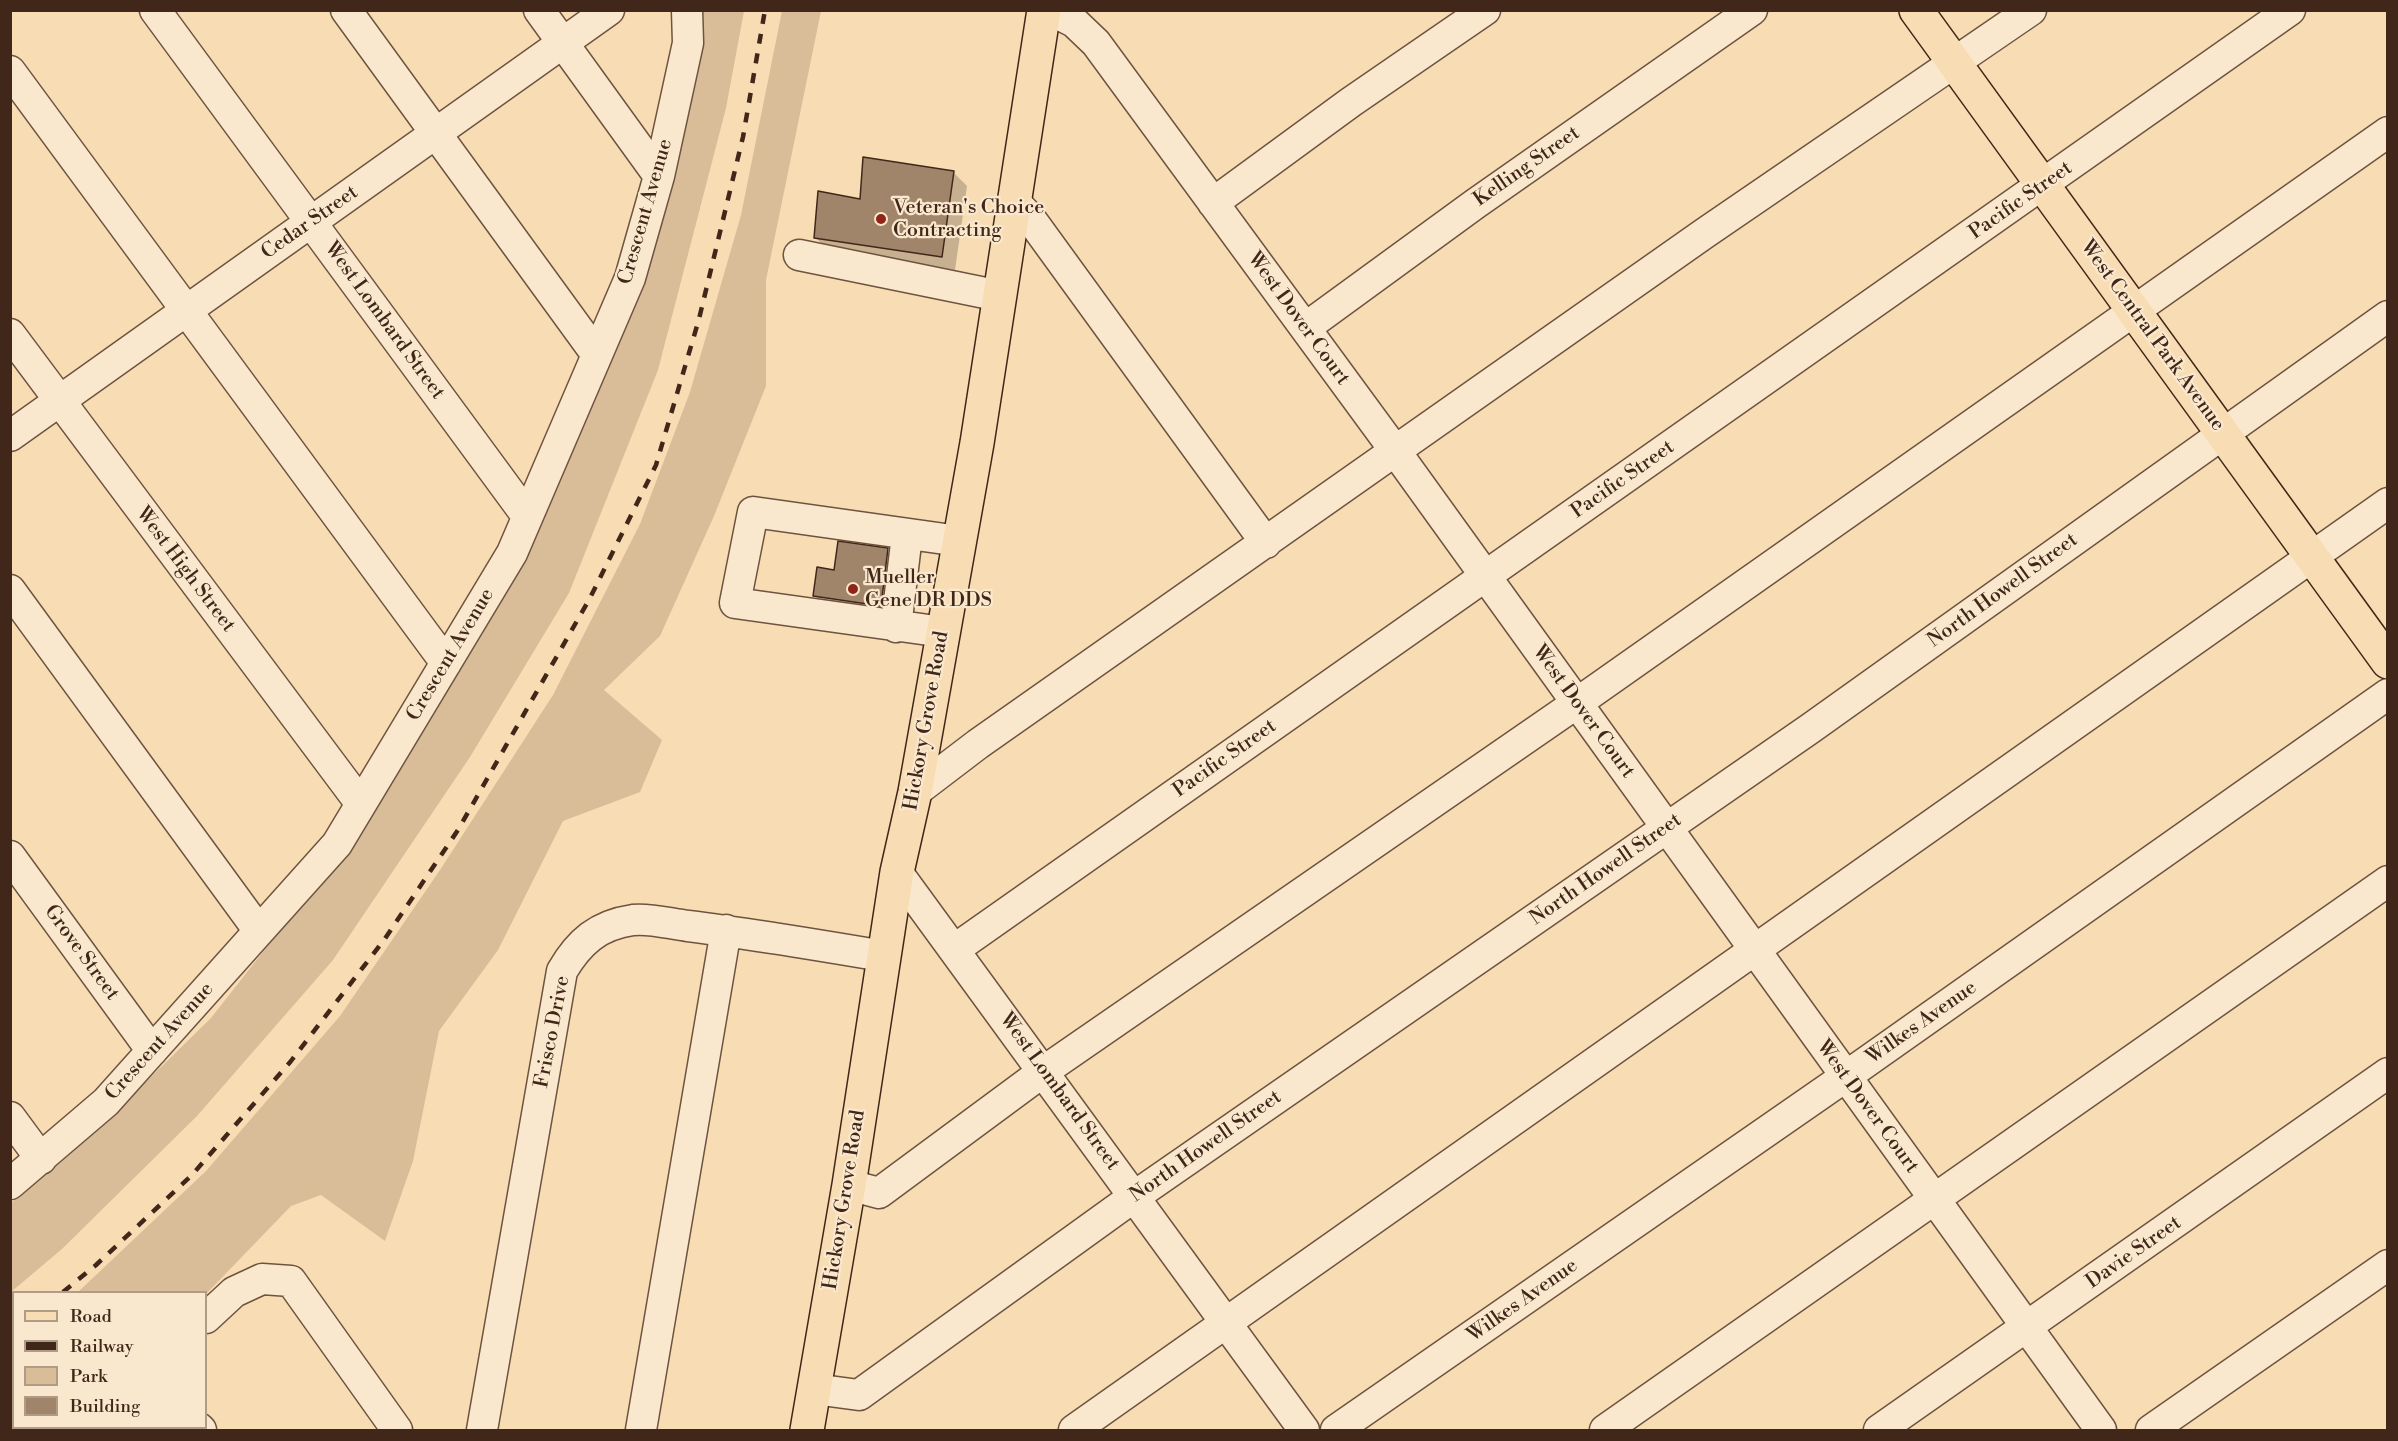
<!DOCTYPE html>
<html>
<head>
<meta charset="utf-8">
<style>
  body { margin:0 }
  #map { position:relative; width:2398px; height:1441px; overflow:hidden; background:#f8dcb3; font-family:"Libre Bodoni",serif }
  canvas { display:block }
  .frame { position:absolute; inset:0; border:12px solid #40271a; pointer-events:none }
  .legend { position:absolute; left:12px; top:1291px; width:195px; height:138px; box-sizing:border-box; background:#fae8ce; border:2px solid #b09b86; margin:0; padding:8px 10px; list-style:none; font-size:18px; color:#40271a }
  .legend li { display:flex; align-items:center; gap:12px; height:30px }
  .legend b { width:30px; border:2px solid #b09b86 }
</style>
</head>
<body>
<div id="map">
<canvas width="2398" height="1441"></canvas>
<div class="frame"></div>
<ul class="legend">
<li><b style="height:8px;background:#f8dcb3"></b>Road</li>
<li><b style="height:8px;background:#40271a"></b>Railway</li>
<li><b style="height:16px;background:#d9bd99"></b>Park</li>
<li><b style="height:16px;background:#a0856a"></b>Building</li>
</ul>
</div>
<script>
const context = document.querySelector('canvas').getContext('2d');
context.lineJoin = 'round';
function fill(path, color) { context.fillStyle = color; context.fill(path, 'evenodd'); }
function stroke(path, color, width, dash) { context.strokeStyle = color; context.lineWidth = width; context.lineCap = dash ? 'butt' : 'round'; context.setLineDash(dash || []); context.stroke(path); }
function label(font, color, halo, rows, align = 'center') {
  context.font = font + ' "Libre Bodoni",serif'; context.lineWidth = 4.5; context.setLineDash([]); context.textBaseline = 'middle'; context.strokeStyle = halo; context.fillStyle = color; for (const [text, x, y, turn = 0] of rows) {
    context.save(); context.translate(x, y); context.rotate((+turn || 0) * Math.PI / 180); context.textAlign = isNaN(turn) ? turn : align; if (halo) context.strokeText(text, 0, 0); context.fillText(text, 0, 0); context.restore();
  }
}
const green = new Path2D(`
  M695,11H744L726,108L658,370L569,593L470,757L333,960L197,1116L62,1249L11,1292V1203L115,1112L211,1018L339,855L619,332Z
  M782,11H821L766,280V386L714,516L660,636L604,690L662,740L640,792L563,821L498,950L439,1031L413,1161L385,1241L321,1195L291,1206L206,1294L78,1292L206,1171L340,1016L440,870L553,695L640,524L690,392L741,215Z`);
const shadow = new Path2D(`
  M953,172L967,186L955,270L829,251L815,237L861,201Z
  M887,550L897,560L891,615L825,606L815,596L835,572Z`);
const building = new Path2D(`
  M863,157L954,171L942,257L814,238L818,191L860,199Z
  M838,541L888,548L881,606L813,596L817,567L834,570Z`);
const minor = new Path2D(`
  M155,10L527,516
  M346,10L597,355
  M539,10L659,176
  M1050,10L1074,22L1096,43L1396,452L2101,1430
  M10,71L446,663
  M1014,201L1030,218L1266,543
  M1213,203L1351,102L1485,10
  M799,255L1000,296
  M1305,328L1475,204L1752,10
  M10,334L361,804
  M10,436L609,10
  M10,590L259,931
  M896,627L907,535
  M943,632L735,603L753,512L959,541
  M915,792L978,744L1705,233L2031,10
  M10,856L152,1051
  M897,872L1304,1430
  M955,949L2290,10
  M10,1117L41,1159
  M10,1184L106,1102L337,844L512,553L630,278L659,176L688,43L687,10
  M849,1185L879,1193L1044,1071L1577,703L2388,132
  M206,1318L234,1292L262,1279L291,1281L397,1430
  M814,1389L859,1395L1135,1196L1811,728L2388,316
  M199,1428L201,1430
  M482,1430L562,971C579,942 598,925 633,920C650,918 671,924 688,926C753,934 818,945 883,956
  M641,1430L726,930
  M1074,1430L2388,503
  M1336,1430L1845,1077L2388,694
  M1605,1430L2388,881
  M1879,1430L2388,1073
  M2151,1430L2388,1265`);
const major = new Path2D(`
  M1916,10L2388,662
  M807,1430L849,1185L897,872L915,792L977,443L1044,10`);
const rail = new Path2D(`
  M63,1292L96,1265L192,1175L291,1061L384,940L458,830L590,598L656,465L699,319L743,137L765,10
  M10,1335L14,1333`);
const markers = [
  [881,219,6,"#8f2418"],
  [853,589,6,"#8f2418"]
];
const streetNames = [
  ["Kelling Street",1527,167,-35],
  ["Pacific Street",2021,201,-35],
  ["Crescent Avenue",646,212,-74],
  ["Cedar Street",310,223,-35],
  ["West Dover Court",1298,319,54],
  ["West Lombard Street",384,321,54],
  ["West Central Park Avenue",2152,336,54],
  ["Pacific Street",1623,480,-35],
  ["West High Street",185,570,53],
  ["North Howell Street",2003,591,-36],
  ["Crescent Avenue",451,655,-59],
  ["West Dover Court",1583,712,54],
  ["Hickory Grove Road",927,721,-80],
  ["Pacific Street",1225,759,-35],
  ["North Howell Street",1606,870,-35],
  ["Grove Street",81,953,54],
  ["Wilkes Avenue",1922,1023,-35],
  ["Frisco Drive",553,1032,-79],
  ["Crescent Avenue",160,1042,-48],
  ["West Lombard Street",1059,1092,54],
  ["West Dover Court",1867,1107,54],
  ["North Howell Street",1206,1147,-35],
  ["Hickory Grove Road",845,1200,-81],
  ["Davie Street",2134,1253,-35],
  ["Wilkes Avenue",1523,1301,-35]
];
const poiNames = [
  ["Veteran's Choice",893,208],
  ["Contracting",893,231],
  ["Mueller",865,578],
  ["Gene DR DDS",865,601]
];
fill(green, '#d9bd99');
fill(shadow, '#0003');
fill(building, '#a0856a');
stroke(building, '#40271a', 1.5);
stroke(minor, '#6e5440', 33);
stroke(major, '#40271a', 36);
stroke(minor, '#fae8ce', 30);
stroke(major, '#f8dcb3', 33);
stroke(rail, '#40271a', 4.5, [10, 10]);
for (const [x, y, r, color] of markers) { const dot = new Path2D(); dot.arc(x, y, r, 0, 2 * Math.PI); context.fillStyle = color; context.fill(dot); stroke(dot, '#fae8ce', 2); }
label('20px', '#40271a', '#fae8ce', streetNames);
label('20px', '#40271a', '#fae8ce', poiNames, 'left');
</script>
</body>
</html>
